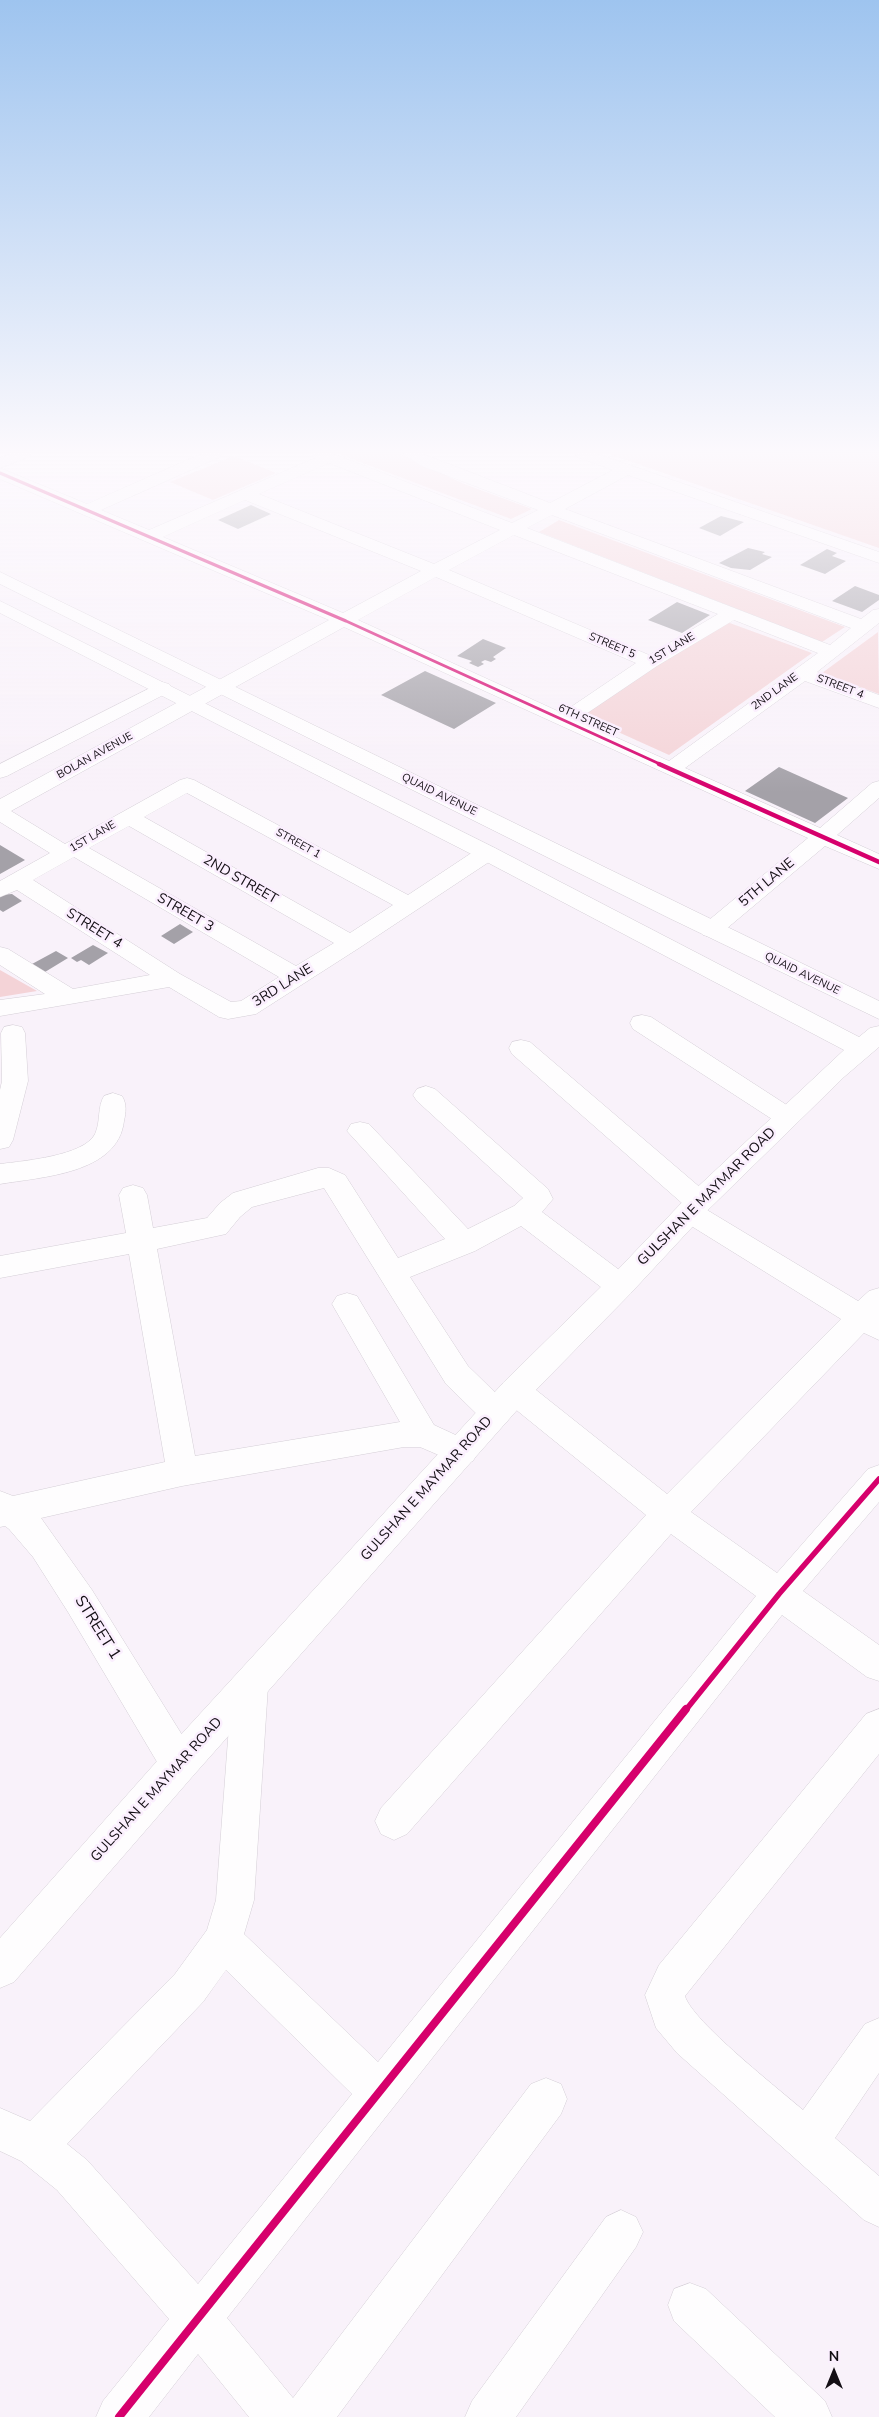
<!DOCTYPE html>
<html>
<head>
<meta charset="utf-8">
<style>
  body { margin:0 }
  #map { position:relative; width:879px; height:2417px; overflow:hidden; background:#f9f2fa; font-family:"Nunito Sans",sans-serif }
  canvas { display:block }
  .north { position:absolute; left:809px; top:2347px; width:50px; height:50px; -webkit-text-stroke:4px #fbeffe; paint-order:stroke; rotate:0deg; font-size:14px; font-weight:700; line-height:20px; text-align:center; color:#140f15 }
  .north::after { content:''; display:block; margin:auto; width:18px; height:22px; background:#140f15; clip-path:polygon(50% 0,100% 100%,50% 72%,0 100%) }
</style>
</head>
<body>
<div id="map">
<canvas width="879" height="2417"></canvas>
<div class="north">N</div>
</div>
<script>
const context = document.querySelector('canvas').getContext('2d');
context.lineJoin = 'round';
function fill(path, color) { context.fillStyle = color; context.fill(path, 'evenodd'); }
function stroke(path, color, width, dash) { context.strokeStyle = color; context.lineWidth = width; context.lineCap = dash ? 'butt' : 'round'; context.setLineDash(dash || []); context.stroke(path); }
function label(font, color, halo, rows, align = 'center') {
  context.font = font + ' "Nunito Sans",sans-serif'; context.lineWidth = 5; context.setLineDash([]); context.textBaseline = 'middle'; context.strokeStyle = halo; context.fillStyle = color; for (const [text, x, y, turn = 0] of rows) {
    context.save(); context.translate(x, y); context.rotate((+turn || 0) * Math.PI / 180); context.textAlign = isNaN(turn) ? turn : align; if (halo) context.strokeText(text, 0, 0); context.fillText(text, 0, 0); context.restore();
  }
}
const green = new Path2D(`
  M339,454H400L464,484L532,509L511,519Z
  M609,454H879V548Z
  M234,456L276,473L213,500L170,482Z
  M559,520L845,627L822,642L539,532Z
  M727,622L812,653L669,755L576,713Z
  M878,632L879,694L822,673Z
  M0,970L37,991L0,997Z`);
const building = new Path2D(`
  M251,505L271,514L238,529L218,520Z
  M721,516L744,522L720,536L699,528Z
  M748,548L765,552L762,554L772,557L750,570L731,568L719,563Z
  M827,549L837,553L832,556L846,561L825,574L800,565Z
  M855,586L879,595V600L862,612L832,601Z
  M677,602L710,615L682,633L648,620Z
  M483,639L506,648L493,657L496,659L491,662L485,660L481,662L484,664L478,667L469,663L472,661L457,656Z
  M425,671L496,703L454,729L381,695Z
  M779,767L848,798L815,823L745,791Z
  M0,845L25,860L0,874Z
  M12,894L22,901L3,912L0,910V895Z
  M180,924L193,932L174,944L161,936Z
  M93,945L108,953L89,965L81,960L77,962L71,958Z
  M56,951L68,958L45,972L32,964Z`);
const minor = new Path2D(`
  M9,454H31L29,457L0,468V458Z
  M201,454H222L220,457L101,510L149,530L315,458L312,454H334L512,523L538,510L422,466L403,454H423L550,503L613,470L577,457L575,454H598L879,552V563L628,475L565,509L861,619L873,610L879,609V623L817,672L879,695V708L805,681L685,768L820,828L872,783L879,781V798L837,835L879,854V869L825,846L719,935L711,937L703,935L699,930L703,925L808,838L344,627L11,811L65,844L180,780L187,778L194,780L408,895L479,848L487,846L495,848L498,853L495,858L359,948L256,1014L228,1019L219,1017L169,987L0,1016V1000L45,994L0,965V947L8,949L73,989L150,975L17,890L0,897V881L50,853L0,822V799L329,620L0,479V468L87,504ZM329,463L500,530L434,564L259,494ZM245,500L421,571L343,613L163,537ZM552,515L851,628L830,645L527,528ZM514,535L718,614L649,655L449,570ZM436,577L636,663L562,713L358,620ZM734,620L818,653L669,761L577,720L657,666ZM187,793L393,905L350,933L144,817ZM129,826L334,943L296,966L89,848ZM74,857L279,977L241,1001L231,1002L180,974L33,880Z
  M162,682L169,684L172,688L169,692L7,776L0,778V764Z
  M642,1015L651,1017L796,1111L800,1117L796,1123L787,1126L778,1123L633,1029L630,1023L633,1017Z
  M13,1025L22,1027L25,1033L28,1081L13,1140L9,1147L0,1149V1090L2,1081L1,1033L4,1027Z
  M521,1040L530,1042L709,1195L713,1202L707,1210L858,1301L869,1291L879,1288V1340L864,1333L691,1512L777,1573L868,1469L879,1465V1502L803,1591L879,1645V1681L867,1677L782,1615L227,2318L293,2398L531,2084L546,2078L561,2084L567,2099L561,2114L337,2417H249L198,2354L149,2417H96L103,2401L169,2319L57,2190L21,2161L0,2151V2108L30,2121L175,1974L207,1930L216,1900L232,1686L238,1674L250,1669L262,1674L268,1686L254,1900L244,1934L378,2062L756,1596L671,1534L407,1834L394,1840L381,1834L375,1821L381,1808L646,1515L504,1400L500,1391L504,1382L515,1379L526,1382L667,1494L841,1319L680,1219L676,1212L683,1204L512,1054L509,1048L512,1042ZM226,1970L352,2094L198,2284L87,2160L67,2144L203,2002Z
  M426,1086L435,1089L548,1189L553,1199L542,1212L630,1278L634,1286L630,1294L620,1297L610,1294L521,1226L475,1251L410,1277L468,1366L507,1404L511,1413L507,1422L496,1426L485,1422L446,1384L324,1188L252,1207L240,1217L226,1234L157,1249L195,1456L400,1422L332,1304L337,1296L347,1293L357,1296L434,1425L473,1443L478,1452L473,1461L462,1465L420,1447H404L182,1486L41,1518L92,1590L192,1751L197,1764L192,1777L179,1782L166,1777L68,1612L33,1557L9,1529L5,1526L0,1527V1491L13,1496L165,1462L129,1254L0,1278V1256L126,1233L119,1195L123,1188L133,1185L143,1188L147,1195L153,1228L207,1218L220,1203L233,1193L318,1168H329L345,1175L398,1258L445,1239L347,1131L351,1124L360,1122L369,1124L468,1229L514,1206L523,1198L417,1101L413,1095L417,1089Z
  M113,1093L122,1096C127,1104 126,1112 124,1121C118,1174 41,1177 0,1184V1164C23,1161 84,1156 95,1134C101,1121 97,1107 104,1096Z
  M879,1709V1754L685,1996C692,2021 780,2090 803,2110L865,2024L879,2018V2073L835,2138L879,2176V2227L864,2220L677,2053L656,2028L645,1995L659,1965L866,1714Z
  M621,2210L636,2217L643,2232L636,2247L516,2417H465L472,2401L606,2217Z
  M690,2283L706,2289L825,2401L832,2417H775L674,2321L668,2305L674,2289Z`);
const major = new Path2D(`
  M0,572L879,1001V1019L669,918L0,584Z
  M0,601L495,848L859,1037L870,1028L879,1026V1047L844,1077L709,1209L630,1294L526,1400L192,1777L14,1982L0,1988V1938L166,1751L504,1382L610,1278L689,1195L844,1050L479,858L0,613Z`);
const cyclewayFar3 = new Path2D(`
  M0,473L346,621L662,765`);
const cyclewayFar2 = new Path2D(`
  M659,764L879,862`);
const cyclewayFar1 = new Path2D(`
  M685,1711L779,1594L879,1479`);
const cycleway = new Path2D(`
  M119,2417L686,1709`);
const farStreetnames = [
  ["STREET 5",612,646,23],
  ["1ST LANE",672,649,-31],
  ["STREET 4",840,687,21],
  ["2ND LANE",775,692,-36],
  ["6TH STREET",588,721,24],
  ["BOLAN AVENUE",95,756,-29],
  ["QUAID AVENUE",439,795,26],
  ["1ST LANE",93,837,-30],
  ["STREET 1",298,844,29],
  ["QUAID AVENUE",802,974,26]
];
const streetNames = [
  ["2ND STREET",240,880,30],
  ["5TH LANE",767,883,-40],
  ["STREET 3",185,913,30],
  ["STREET 4",94,929,32],
  ["3RD LANE",283,986,-32],
  ["GULSHAN E MAYMAR ROAD",707,1197,-45],
  ["GULSHAN E MAYMAR ROAD",427,1489,-48],
  ["GULSHAN E MAYMAR ROAD",157,1790,-48]
];
const nearStreetnames = [
  ["STREET 1",97,1628,58]
];
fill(green, '#f4d3d7');
fill(building, '#a4a1a8');
stroke(minor, '#d4ced6', 1);
stroke(major, '#d4ced6', 1);
fill(minor, '#fefdfe');
fill(major, '#fefdfe');
stroke(cyclewayFar3, '#d6006c', 3);
stroke(cyclewayFar2, '#d6006c', 4.5);
stroke(cyclewayFar1, '#d6006c', 5.5);
stroke(cycleway, '#d6006c', 8);
const sky = context.createLinearGradient(0, 0, 0, 793);
sky.addColorStop(0, '#9ec4ef');
sky.addColorStop(0.57, '#fcf9fd');
sky.addColorStop(1, '#fcf9fd00');
context.fillStyle = sky;
context.fillRect(0, 0, 879, 793);
label('11px', '#140f15', '#fbeffe', farStreetnames);
label('14px', '#140f15', '#fbeffe', streetNames);
label('16px', '#140f15', '#fbeffe', nearStreetnames);
</script>
</body>
</html>
